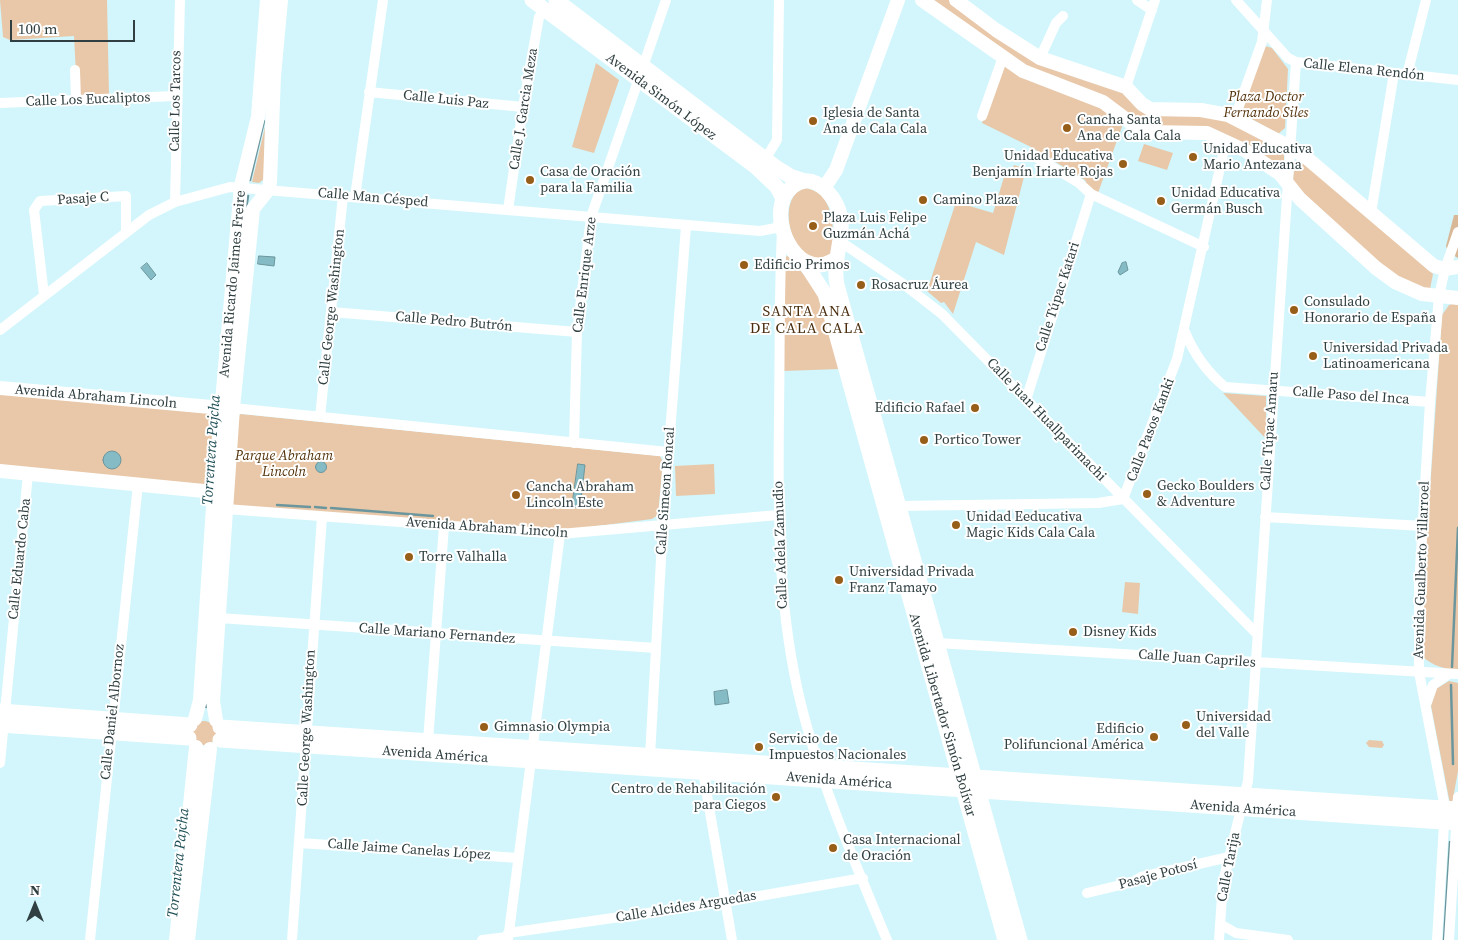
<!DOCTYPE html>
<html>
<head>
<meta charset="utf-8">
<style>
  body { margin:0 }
  #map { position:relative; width:1458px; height:940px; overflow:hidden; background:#d2f6fc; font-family:"Source Serif 4",serif }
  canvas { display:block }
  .north { position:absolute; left:10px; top:880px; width:50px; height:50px; -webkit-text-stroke:4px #fff; paint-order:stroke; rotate:0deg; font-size:14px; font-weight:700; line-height:20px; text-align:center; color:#303f41 }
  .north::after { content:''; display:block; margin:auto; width:18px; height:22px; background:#303f41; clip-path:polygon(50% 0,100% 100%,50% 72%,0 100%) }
  .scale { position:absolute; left:10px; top:20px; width:125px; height:22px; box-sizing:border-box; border:2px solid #303f41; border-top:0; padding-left:6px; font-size:15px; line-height:18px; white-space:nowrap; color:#303f41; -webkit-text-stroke:4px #fff; paint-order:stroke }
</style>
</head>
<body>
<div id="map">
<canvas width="1458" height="940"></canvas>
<div class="north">N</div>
<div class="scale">100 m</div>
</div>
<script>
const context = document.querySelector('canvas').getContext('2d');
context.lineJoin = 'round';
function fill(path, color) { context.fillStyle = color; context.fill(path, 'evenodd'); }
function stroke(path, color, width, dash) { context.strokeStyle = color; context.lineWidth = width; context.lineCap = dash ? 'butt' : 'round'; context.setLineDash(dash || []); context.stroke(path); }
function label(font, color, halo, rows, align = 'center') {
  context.font = font + ' "Source Serif 4",serif'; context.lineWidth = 4; context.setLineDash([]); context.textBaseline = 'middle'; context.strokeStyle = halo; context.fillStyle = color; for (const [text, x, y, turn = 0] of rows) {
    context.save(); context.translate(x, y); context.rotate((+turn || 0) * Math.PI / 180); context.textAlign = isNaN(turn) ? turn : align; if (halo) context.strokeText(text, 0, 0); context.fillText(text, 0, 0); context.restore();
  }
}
const green = new Path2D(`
  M0,0H107L109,95L81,96L77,93L74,36L10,40L3,37Z
  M928,0H949L1003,39L1123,91L1133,100L1221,116L1284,149V165H1278L1232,140L1146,128L1036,75Z
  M1265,46L1272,48L1288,69L1285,128L1278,134L1241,113Z
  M596,63L619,80L594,153L572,147Z
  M1003,63L1095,103L1123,124L1098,193L1088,187L1085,180L1031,147L982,123Z
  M265,127L264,179L259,183L252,182Z
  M1144,144L1173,153L1167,170L1138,161Z
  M1297,159H1302L1433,274L1430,289C1397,290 1327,216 1301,193L1292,180Z
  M1014,165L1026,169L1004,255L976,242L953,314L944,302L941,303L927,291L956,202L993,213L1004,177L1011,173Z
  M803,188C834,189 835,230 832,253L823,260C818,259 808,258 804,254C788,240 780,199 803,188Z
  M788,256L817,290L840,369L783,371L785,257Z
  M1458,302V669C1446,670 1434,666 1424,658L1423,591L1442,315L1449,305Z
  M0,392L213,414L211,480L207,486L0,467Z
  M1223,393L1266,396V439Z
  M241,414L660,456L663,462L658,515L652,519L566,530L238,507L232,504L239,415Z
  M714,464L715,494L676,496L675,466Z
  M1125,582L1140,583L1138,614L1122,612Z
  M1449,681L1458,683V771L1452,804H1450L1431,706L1436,689Z
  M192 733a12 12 0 1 1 24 0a12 12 0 1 1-24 0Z
  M1369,740L1382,741L1384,745L1382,748L1369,747L1366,743Z`);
const forest = new Path2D(`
  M1454,215H1458V258L1448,252L1446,246Z`);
const water = new Path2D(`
  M259,256L275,257L274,266L258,264Z
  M1126,262L1128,270L1120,275L1118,272L1122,263Z
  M147,263L156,275L151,280L141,268Z
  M103 460a9 9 0 1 1 18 0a9 9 0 1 1-18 0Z
  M315.5 467a5.5 5.5 0 1 1 11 0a5.5 5.5 0 1 1-11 0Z
  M578,464L585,465L580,508L572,507Z
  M727,690L729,703L715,705L714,692Z`);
const stream = new Path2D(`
  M250,180L264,121
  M246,209L248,196
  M277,505L310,507
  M315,507L326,508
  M331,508L433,516
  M1452,667L1458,528
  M1451,685L1453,764
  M206,707V700
  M201,767L202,759
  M1444,940L1450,842`);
const street = new Path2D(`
  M1137,0L1152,10
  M1236,0L1288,58L1296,62L1458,80
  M1040,58L1056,23L1063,16
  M75,70L76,100
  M1407,75L1426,0
  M1126,87L1155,0
  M369,92L523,107
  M0,103L176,96
  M982,116L1003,57
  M1235,117L1262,42L1267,0
  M1034,156L1079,183L1091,194L1204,247
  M766,158L777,140L779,0
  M355,197L383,0
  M175,202L180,0
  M508,210L523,107L539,17L545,10
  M1371,213L1394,73
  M782,231C779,291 780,352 779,412C778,507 777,594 797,687C816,774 853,858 887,940
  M841,242L906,286L942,314L1258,635
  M44,295L34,210L40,201L126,196V232
  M331,312L577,332
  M0,330L149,215L175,202L230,187L760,231L776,228L781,219
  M1185,332C1194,354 1207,372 1225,387L1430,402
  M1026,400L1091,194
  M233,408L668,452
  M320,417L343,196
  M574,443L577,332L591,217L666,0
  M899,506L1098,503L1123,499L1177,359L1226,141
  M226,509L560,534L778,515
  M1265,517L1423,526
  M219,618L656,648
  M937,643L1458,674
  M1427,702L1433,685L1449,674
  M428,741L444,526
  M650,756L663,524L686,226
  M0,763L28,474
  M703,772L732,940
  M300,843L518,858
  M1087,893L1133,882L1141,877L1229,857
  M1220,924L1236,933L1288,940
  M508,933L725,902L863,878
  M90,940L138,484
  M292,940L322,517
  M482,940L507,937
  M508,940L560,534
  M1219,940L1223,882L1248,781L1296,62
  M1437,940L1445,808L1419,672V586L1430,402L1439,296L1445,269L1458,232
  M1449,940L1458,797`);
const secondary = new Path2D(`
  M922,0L1023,71L1103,102L1139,129L1149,132L1207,133L1246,151L1280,174L1300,199L1376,268L1395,282L1422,294L1458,298
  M956,0L996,30L1040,58L1126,87L1142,104L1150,109L1201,110L1228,115L1290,147L1308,159L1434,266L1445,269L1458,267
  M824,188L836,170L898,0
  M0,388L222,408
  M0,471L214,492
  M195,719L200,700L214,492L241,186L258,117L267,0
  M216,720L213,701L233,408L253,209L269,189L270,181L274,76L281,0
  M176,940L196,747
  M188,940L210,749`);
const primary = new Path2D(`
  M532,0L756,167L777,187L783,199
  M556,0L777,168L790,176L805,181
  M837,258C801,285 770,227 784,197C788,189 796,182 805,181C812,180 821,185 826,190C857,222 830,250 837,285L1020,940
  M805,263L825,294L1005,940
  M0,711L190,725
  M0,725L189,738
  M220,727L1458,809
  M220,740L1458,823`);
const markers = [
  [813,121,5,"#965e19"],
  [1067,128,5,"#965e19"],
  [1193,157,5,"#965e19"],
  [1123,164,5,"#965e19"],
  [530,180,5,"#965e19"],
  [923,200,5,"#965e19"],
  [1161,201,5,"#965e19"],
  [813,226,5,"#965e19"],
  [744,265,5,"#965e19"],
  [861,285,5,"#965e19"],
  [1294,310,5,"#965e19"],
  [1313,356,5,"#965e19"],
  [975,408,5,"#965e19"],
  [924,440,5,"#965e19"],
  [1147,494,5,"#965e19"],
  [516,495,5,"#965e19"],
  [956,525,5,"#965e19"],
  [409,557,5,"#965e19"],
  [839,580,5,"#965e19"],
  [1073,632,5,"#965e19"],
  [1186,725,5,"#965e19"],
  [484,727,5,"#965e19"],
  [1154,737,5,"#965e19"],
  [759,747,5,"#965e19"],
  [776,797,5,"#965e19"],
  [833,848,5,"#965e19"]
];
const streetNames = [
  ["Calle Elena Rendón",1364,70,6],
  ["Avenida Simón López",661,97,37],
  ["Calle Los Eucaliptos",88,100,-2],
  ["Calle Luis Paz",446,100,6],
  ["Calle Los Tarcos",176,101,-89],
  ["Calle J. Garcia Meza",524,109,-81],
  ["Calle Man Césped",373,198,5],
  ["Pasaje C",83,199,-4],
  ["Calle Enrique Arze",585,275,-83],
  ["Avenida Ricardo Jaimes Freire",233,284,-85],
  ["Calle Túpac Katari",1058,297,-72],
  ["Calle George Washington",332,307,-84],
  ["Calle Pedro Butrón",454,322,5],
  ["Calle Paso del Inca",1351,396,4],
  ["Avenida Abraham Lincoln",96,397,5],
  ["Calle Juan Huallparimachi",1046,420,46],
  ["Calle Pasos Kanki",1151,430,-69],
  ["Calle Túpac Amaru",1270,431,-86],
  ["Calle Simeon Roncal",666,491,-86],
  ["Avenida Abraham Lincoln",487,528,4],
  ["Calle Adela Zamudio",781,545,-92],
  ["Calle Eduardo Caba",20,559,-84],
  ["Avenida Gualberto Villarroel",1422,570,-88],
  ["Calle Mariano Fernandez",437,634,4],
  ["Calle Juan Capriles",1197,659,4],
  ["Calle Daniel Albornoz",113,712,-84],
  ["Avenida Libertador Simón Bolívar",942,715,74],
  ["Calle George Washington",307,728,-87],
  ["Avenida América",435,755,4],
  ["Avenida América",839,781,4],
  ["Avenida América",1243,809,4],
  ["Calle Jaime Canelas López",409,850,4],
  ["Calle Tarija",1229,867,-79],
  ["Pasaje Potosí",1158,875,-15],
  ["Calle Alcides Arguedas",686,907,-9]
];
const parkNames = [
  ["Plaza Doctor",1266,97],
  ["Fernando Siles",1266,113],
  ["Parque Abraham",284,456],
  ["Lincoln",284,472]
];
const poiNames = [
  ["Iglesia de Santa",823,113],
  ["Ana de Cala Cala",823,129],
  ["Cancha Santa",1077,120],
  ["Ana de Cala Cala",1077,136],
  ["Unidad Educativa",1203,149],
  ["Mario Antezana",1203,165],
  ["Unidad Educativa",1113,156,"right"],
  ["Benjamín Iriarte Rojas",1113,172,"right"],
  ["Casa de Oración",540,172],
  ["para la Familia",540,188],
  ["Unidad Educativa",1171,193],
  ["Germán Busch",1171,209],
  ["Camino Plaza",933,200],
  ["Plaza Luis Felipe",823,218],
  ["Guzmán Achá",823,234],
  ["Edificio Primos",754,265],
  ["Rosacruz Áurea",871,285],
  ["Consulado",1304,302],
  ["Honorario de España",1304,318],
  ["Universidad Privada",1323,348],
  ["Latinoamericana",1323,364],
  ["Edificio Rafael",965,408,"right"],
  ["Portico Tower",934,440],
  ["Gecko Boulders",1157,486],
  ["& Adventure",1157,502],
  ["Cancha Abraham",526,487],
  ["Lincoln Este",526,503],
  ["Unidad Eeducativa",966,517],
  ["Magic Kids Cala Cala",966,533],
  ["Torre Valhalla",419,557],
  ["Universidad Privada",849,572],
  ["Franz Tamayo",849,588],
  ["Disney Kids",1083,632],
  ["Universidad",1196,717],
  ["del Valle",1196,733],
  ["Gimnasio Olympia",494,727],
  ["Edificio",1144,729,"right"],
  ["Polifuncional América",1144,745,"right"],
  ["Servicio de",769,739],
  ["Impuestos Nacionales",769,755],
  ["Centro de Rehabilitación",766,789,"right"],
  ["para Ciegos",766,805,"right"],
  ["Casa Internacional",843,840],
  ["de Oración",843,856]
];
const neighbourhoodNames = [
  ["SANTA ANA",807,312],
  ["DE CALA CALA",807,329]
];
const waterNames = [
  ["Torrentera Pajcha",212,450,-86],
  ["Torrentera Pajcha",179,863,-84]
];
fill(green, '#e8c8a9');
fill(forest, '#d9b898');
fill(water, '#85bbc4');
stroke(water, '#6c969d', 1);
stroke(stream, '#6c969d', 2.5);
stroke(street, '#fff', 10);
stroke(secondary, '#fff', 14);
stroke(primary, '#fff', 15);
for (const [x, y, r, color] of markers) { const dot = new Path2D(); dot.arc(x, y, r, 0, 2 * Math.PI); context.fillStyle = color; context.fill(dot); stroke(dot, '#fff', 2); }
label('14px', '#303f41', '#fff', streetNames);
label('italic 14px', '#53320a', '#fff', parkNames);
label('14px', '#303f41', '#fff', poiNames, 'left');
context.letterSpacing = '1px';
label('15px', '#4a2e0f', '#fff', neighbourhoodNames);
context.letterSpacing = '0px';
label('italic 15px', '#1f4f56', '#fff', waterNames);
</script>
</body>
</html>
